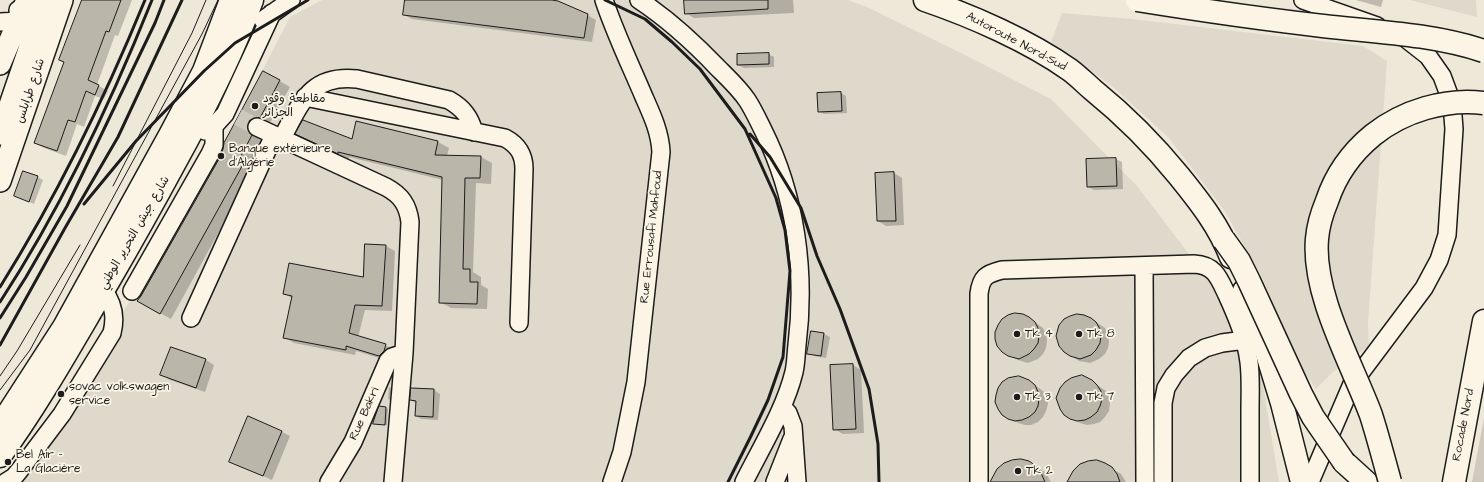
<!DOCTYPE html>
<html>
<head>
<meta charset="utf-8">
<style>
  body { margin:0 }
  canvas { display:block; background:#eee8d9 }
</style>
</head>
<body>
<canvas width="1484" height="482"></canvas>
<script>
const context = document.querySelector('canvas').getContext('2d');
context.lineJoin = 'round';
function fill(path, color) { context.fillStyle = color; context.fill(path, 'evenodd'); }
function stroke(path, color, width, dash) { context.strokeStyle = color; context.lineWidth = width; context.lineCap = dash ? 'butt' : 'round'; context.setLineDash(dash || []); context.stroke(path); }
function label(font, color, halo, rows, align = 'center') {
  context.font = font + ' "Architects Daughter","Playpen Sans Arabic",sans-serif'; context.lineWidth = 3.5; context.setLineDash([]); context.textBaseline = 'middle'; context.strokeStyle = halo; context.fillStyle = color; for (const [text, x, y, turn = 0] of rows) {
    context.save(); context.translate(x, y); context.rotate((+turn || 0) * Math.PI / 180); context.textAlign = isNaN(turn) ? turn : align; if (halo) context.strokeText(text, 0, 0); context.fillText(text, 0, 0); context.restore();
  }
}
const built = new Path2D(`
  M322,0H848L867,7L965,55L1051,99L1137,186L1208,279L1257,348L1279,482H4L12,480L125,309L241,112L290,17Z
  M1410,0H1476L1477,17Z
  M1062,13L1132,19L1363,46L1387,61L1368,323L1369,346L1333,372L1316,389L1295,358L1263,279L1224,210L1168,137L1113,87L1051,42Z`);
const green = new Path2D(`
  M1484,418V482H1472Z`);
const shadow = new Path2D(`
  M82,0H132L118,36L115,35L97,85L108,91L104,99L95,96L84,127L77,124L66,156L44,148L35,143L65,62Z
  M406,0H544L587,15L596,20L592,42L412,19L404,15Z
  M685,0H793L794,13L694,18L686,13Z
  M1356,0H1383L1381,7Z
  M768,54L774,57V67L744,68L738,65Z
  M264,72L290,87L270,123L262,124L257,135L259,139L262,142L250,163L255,166L171,319L138,301L220,159Z
  M841,93L846,96L847,113L824,114L819,111Z
  M357,122L438,142L449,148L447,156L481,157L492,163L491,184L476,183L473,272L481,277V285L488,289L487,309L451,308L440,302L443,180L349,157V159L308,140H352Z
  M1116,159L1122,162L1123,189L1094,190L1088,187Z
  M894,173L902,178L904,225L886,226L878,221Z
  M37,177L43,180L34,204L15,196Z
  M386,246L395,251L392,311L365,310L358,337L385,345L395,351L389,361L356,351L355,355L294,343L285,338L292,298L284,294L364,278Z
  M1029,318L1043,328L1046,334L1047,341L1046,348L1043,354L1038,359L1028,363L1018,360L1009,355Z
  M1090,318L1105,328L1108,335L1109,342L1108,348L1105,354L1099,359L1090,363L1079,361L1070,355Z
  M812,332L824,334L830,337L826,358L814,356L809,353Z
  M171,348L206,360L214,365L205,392L170,380L162,375Z
  M853,365L861,370L864,433L843,434L834,429Z
  M1029,381L1043,391L1047,397L1048,404L1046,411L1043,417L1038,422L1031,425H1025L1018,423L1009,418Z
  M1091,381L1106,391L1109,397L1110,404L1109,411L1105,417L1100,422L1094,424L1087,425L1080,423L1071,418Z
  M389,387L393,389L392,401L388,399Z
  M412,389L434,390L440,394L438,420L421,419L416,416V403L411,400Z
  M386,408L388,409L387,425L374,423Z
  M282,432L290,436L272,480L230,461Z
  M1029,462L1045,472L1051,482H993Z
  M1104,464L1121,474L1126,482H1069Z`);
const building = new Path2D(`
  M82,0H121L109,32L106,31L88,80L99,85L95,95L86,91L75,122L68,120L57,151L34,143L64,62L59,60Z
  M405,0H552L558,1L588,14L584,38L403,15Z
  M684,0H768V9L685,14Z
  M769,53V64L737,65V54Z
  M263,71L280,80L260,118L252,119L248,122L247,128L249,132L252,135L241,156L246,159L160,314L137,301L141,296L219,159L223,149L224,143Z
  M841,92L842,111L818,112L817,93Z
  M303,120L352,139L356,121L438,141L435,155L481,156L480,178H465L463,269H470V282H478L477,304L439,303L442,177L338,152V154L295,134Z
  M1116,158L1117,186L1087,187L1086,159Z
  M23,171L38,176L29,202L14,196Z
  M894,172L896,221H877L875,173Z
  M365,244L386,245L382,306L355,305L349,333L386,344L384,351L379,356L346,346V350L283,338L292,296L283,294L289,263L363,277Z
  M1015,313L1023,314L1029,317L1035,322L1038,328L1039,336L1038,343L1034,349L1029,354L1019,359L1008,356L1002,352L997,346L995,339V332L998,325L1002,319L1008,315Z
  M1077,314L1084,315L1091,318L1096,322L1100,329L1101,336L1100,343L1096,350L1091,355L1080,359L1070,356L1064,352L1059,346L1056,336L1059,325L1064,319L1070,316Z
  M811,331L824,333L821,356L807,354Z
  M171,347L206,359L196,388L160,375Z
  M853,364L856,429L833,430L830,365Z
  M1082,375L1092,380L1097,385L1101,391L1102,399L1100,406L1097,412L1091,417L1085,420L1077,421L1070,419L1064,415L1060,409L1056,398L1060,388L1065,382L1071,378Z
  M1019,376L1029,380L1035,385L1038,392L1039,399L1038,406L1035,412L1029,417L1022,420L1015,421L1008,419L1002,415L998,409L995,402L996,395L998,388L1002,382L1008,378Z
  M411,388L434,389L433,417L415,416L416,401L410,400Z
  M379,406L386,407L385,425L373,424Z
  M248,416L282,431L263,476L229,462Z
  M1021,459L1029,461L1036,466L1041,473L1045,482H990L997,469L1004,463L1012,460Z
  M1097,460L1105,463L1112,467L1117,474L1120,482H1067L1073,471L1080,464L1088,461Z`);
const minorTunnel = new Path2D(`
  M238,117L257,127`);
const minor = new Path2D(`
  M604,0C615,33 630,64 644,97C652,115 660,132 661,152L636,382L622,452L612,482
  M639,0C668,19 693,42 717,67C727,77 739,88 747,100C753,109 758,120 763,130C796,196 806,272 797,345C796,354 796,363 794,372C785,409 761,448 744,482
  M1303,0L1377,26
  M263,20L291,0
  M0,22L19,21L18,10
  M305,97L505,138C518,145 524,154 524,169L519,323
  M257,127L386,187C401,195 408,205 410,222L404,353L393,482
  M205,131L214,126L225,114L272,13
  M282,138C301,103 310,74 357,79L449,100C463,108 470,117 474,132
  M1144,266L1145,482
  M132,291L210,154L214,145V126
  M191,318L274,135
  M782,407L788,413L793,426L797,482
  M6,482L14,477L19,471L62,414L112,333C116,317 114,304 103,290
  M329,482L353,442L388,361L392,357L404,353
  M775,482L792,439
  M979,482V294C981,277 986,274 1002,270L1194,264C1215,265 1219,278 1227,295C1237,317 1246,338 1249,362C1251,378 1250,395 1250,411C1250,435 1250,458 1250,482
  M1163,482V403L1166,388L1174,375L1189,358L1205,348L1222,343L1245,340
  M1310,482L1352,384L1424,288L1439,260L1447,235L1454,129L1452,103L1442,76L1428,56L1400,34`);
const major = new Path2D(`
  M0,64L27,0
  M0,134L46,0
  M0,181L62,0`);
const highway = new Path2D(`
  M925,0C972,16 1029,41 1070,70C1078,76 1085,83 1093,90C1125,116 1153,144 1179,176C1200,202 1219,226 1231,257
  M1244,291L1265,347L1282,403L1302,482
  M0,426L64,327L170,135L204,71L231,0
  M0,456C40,401 73,341 108,282C130,244 152,205 173,166C203,112 231,58 252,0
  M1344,462L1366,482
  M1454,482L1484,321`);
const tram = new Path2D(`
  M113,186L192,33L206,0
  M0,376L17,351L80,245
  M0,390L30,350L202,34L218,0`);
const rail = new Path2D(`
  M605,0L645,19L672,42L700,69L745,129L776,198L785,230L790,271L783,357L768,400L750,438L728,482
  M750,134L770,157L801,208L817,256L840,309L869,389L878,444L879,482
  M84,204L136,141L204,71L235,43L308,0
  M0,287C57,196 104,100 145,0
  M0,302C62,207 110,105 152,0
  M0,318L26,277L67,206L155,23L164,0
  M0,345L65,228L118,137L182,0`);
const highwayBridge = new Path2D(`
  M1137,0C1199,10 1261,19 1323,26C1377,32 1432,34 1484,51
  M1224,240L1239,261L1249,281L1301,394L1313,417L1344,462
  M1390,482C1384,460 1378,437 1371,415C1352,364 1312,294 1317,239C1318,226 1322,213 1327,201C1336,174 1351,153 1373,135C1403,111 1446,98 1484,103`);
const markers = [
  [255,106,4,"#1c1c1c"],
  [221,156,4,"#1c1c1c"],
  [1017,334,4,"#1c1c1c"],
  [1079,334,4,"#1c1c1c"],
  [61,394,4,"#1c1c1c"],
  [1017,397,4,"#1c1c1c"],
  [1079,397,4,"#1c1c1c"],
  [8,462,4,"#1c1c1c"],
  [1018,471,4,"#1c1c1c"]
];
const streetNames = [
  ["Autoroute Nord-Sud",1016,42,28],
  ["شارع طرابلس",31,91,-71],
  ["شارع جيش التحرير الوطني",135,233,-60],
  ["Rue Errousafi Mahfoud",652,237,-84],
  ["Rue Bakri",365,414,-66],
  ["Rocade Nord",1464,425,-79]
];
const poiNames = [
  ["مقاطعة وقود",263,99],
  ["الجزائر",263,113],
  ["Banque extérieure",229,149],
  ["d'Algérie",229,163],
  ["Tk 4",1025,334],
  ["Tk 8",1087,334],
  ["sovac volkswagen",69,387],
  ["service",69,401],
  ["Tk 3",1025,397],
  ["Tk 7",1087,397],
  ["Bel Air -",16,455],
  ["La Glacière",16,469],
  ["Tk 2",1026,471]
];
fill(built, '#ded9cb');
fill(green, '#cfcabd');
fill(shadow, '#0003');
fill(building, '#bab6aa');
stroke(building, '#1c1c1c', 1);
stroke(minorTunnel, '#cec9bd', 17, [17, 8]);
stroke(minor, '#1c1c1c', 20);
stroke(major, '#1c1c1c', 24);
stroke(highway, '#1c1c1c', 25);
stroke(minor, '#fcf5e5', 17);
stroke(major, '#fcf5e5', 21);
stroke(highway, '#fcf5e5', 22);
stroke(tram, '#1c1c1c', 1);
stroke(rail, '#1c1c1c', 3);
stroke(highwayBridge, '#1c1c1c', 25, []);
stroke(highwayBridge, '#fcf5e5', 22);
for (const [x, y, r, color] of markers) { const dot = new Path2D(); dot.arc(x, y, r, 0, 2 * Math.PI); context.fillStyle = color; context.fill(dot); stroke(dot, '#fcf5e5', 1.5); }
label('12px', '#1c1c1c', '#fcf5e5', streetNames);
label('12px', '#1c1c1c', '#fcf5e5', poiNames, 'left');
</script>
</body>
</html>
